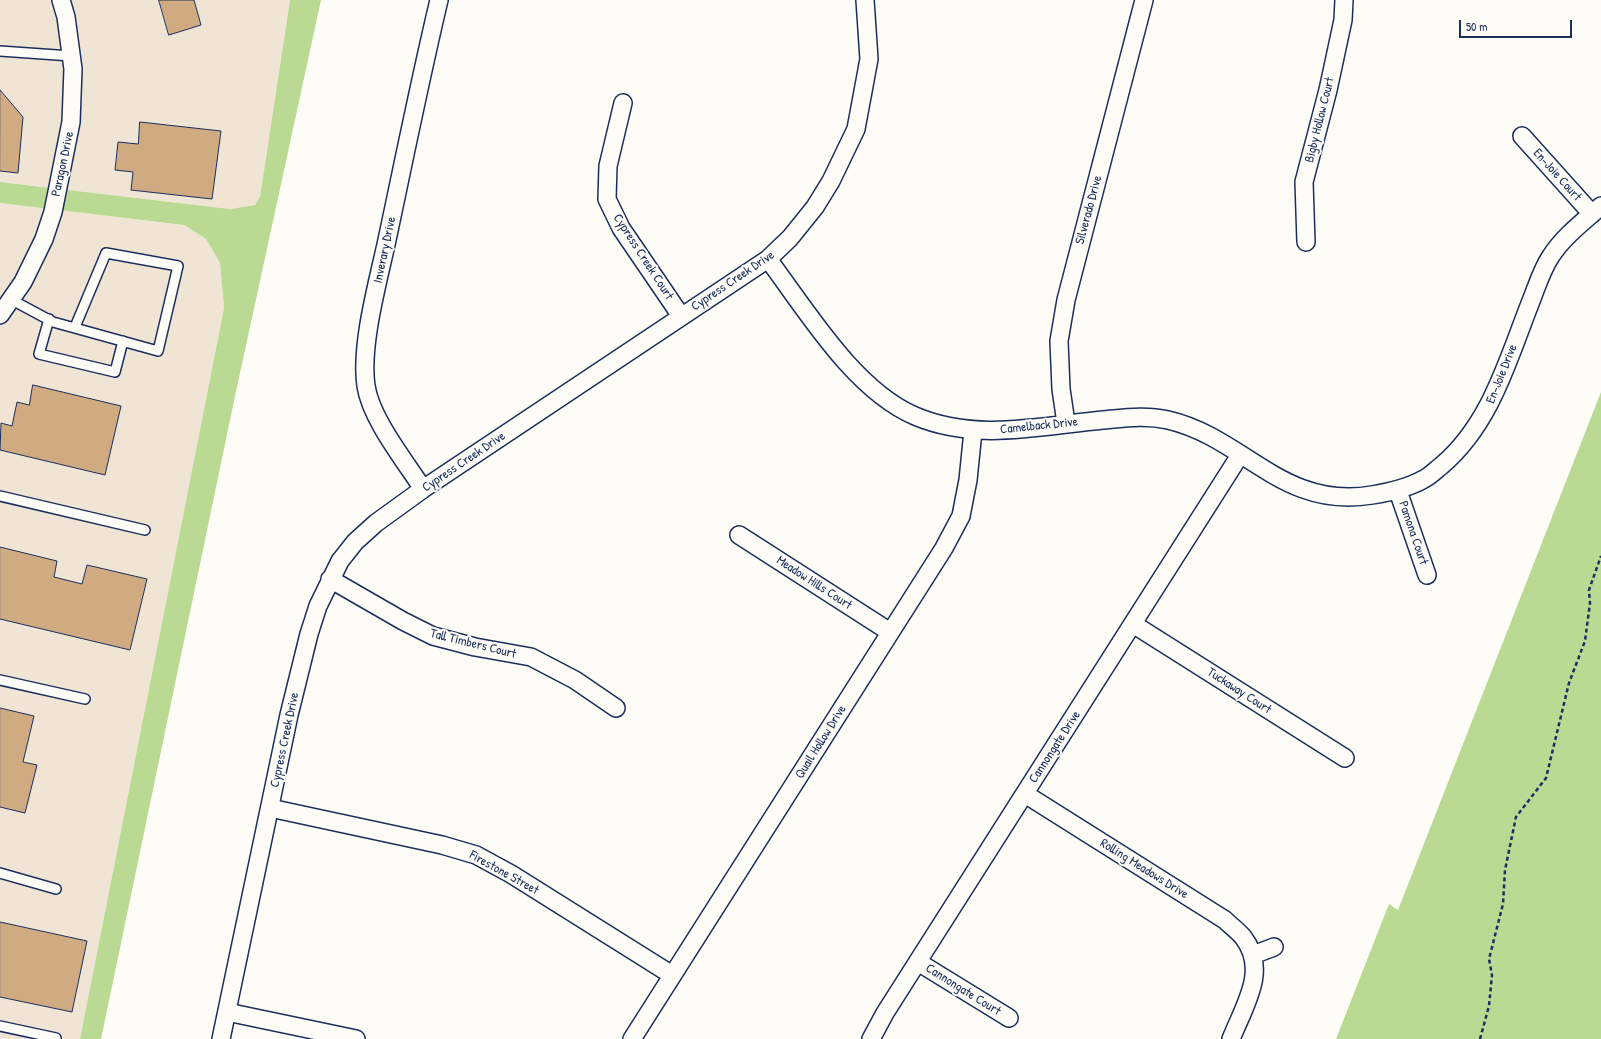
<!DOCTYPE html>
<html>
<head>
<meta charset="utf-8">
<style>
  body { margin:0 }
  #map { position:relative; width:1601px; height:1039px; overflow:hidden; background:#fdfcf7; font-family:"Patrick Hand",sans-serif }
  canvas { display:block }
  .scale { position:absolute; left:1459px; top:20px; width:113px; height:18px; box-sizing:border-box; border:2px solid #1b2f5e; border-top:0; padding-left:5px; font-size:12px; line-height:14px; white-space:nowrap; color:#1b2f5e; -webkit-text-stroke:3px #fdfcf7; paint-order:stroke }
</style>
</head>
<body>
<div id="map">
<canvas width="1601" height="1039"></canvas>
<div class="scale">50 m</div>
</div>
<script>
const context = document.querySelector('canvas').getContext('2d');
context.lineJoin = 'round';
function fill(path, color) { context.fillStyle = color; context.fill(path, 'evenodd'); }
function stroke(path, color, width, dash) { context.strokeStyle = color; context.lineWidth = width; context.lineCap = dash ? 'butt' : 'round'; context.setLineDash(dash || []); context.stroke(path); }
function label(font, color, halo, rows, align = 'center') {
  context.font = font + ' "Patrick Hand",sans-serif'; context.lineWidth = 4; context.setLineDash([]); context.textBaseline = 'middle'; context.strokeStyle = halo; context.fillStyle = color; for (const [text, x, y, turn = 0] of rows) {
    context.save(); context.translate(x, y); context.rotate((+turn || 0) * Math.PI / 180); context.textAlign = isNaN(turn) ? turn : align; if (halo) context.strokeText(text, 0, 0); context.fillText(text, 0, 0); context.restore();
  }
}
const built = new Path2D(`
  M0,0H290L260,197L255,205L230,209L0,182Z
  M0,203L184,225L206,239L220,263L224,308L80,1039H0Z`);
const green = new Path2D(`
  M290,0H321L235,396L101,1039H80L224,308L220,263L206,239L184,225L0,203V182L230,209L255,205L260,197Z
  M1601,392V1039H1336L1389,904L1398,910Z`);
const building = new Path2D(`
  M159,0H194L201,25L169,35Z
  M0,90L23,117L18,173L0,171Z
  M140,122L221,131L212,199L131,190L133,172L115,170L118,142L138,144Z
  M33,385L121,406L105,475L0,450L1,423L12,426L17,402L29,405Z
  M0,547L57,561L54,577L82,584L87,565L147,579L130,650L0,619Z
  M0,708L34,716L23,762L37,765L25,813L0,807Z
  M0,922L87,941L72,1012L0,997Z`);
const path = new Path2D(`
  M1480,1039L1489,1006L1492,975L1489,959L1503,904L1505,870L1516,817L1546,778L1569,683L1585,641L1590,603L1589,590L1601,556`);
const service = new Path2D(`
  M0,51L71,56
  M12,300L53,322L158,351L178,266L106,253L75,327
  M49,319L39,354L115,372L123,341
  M0,496L145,530
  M0,680L85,699
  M0,873L56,889
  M0,1026L56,1038`);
const minor = new Path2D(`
  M623,103L608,166L607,199L621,228L681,316
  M1522,136L1592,214
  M1306,242L1304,182L1328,90L1343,20L1344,0
  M768,259C807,311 854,390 915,416C976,442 1040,426 1103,420C1125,418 1146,415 1168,420C1245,438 1282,510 1372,495C1391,492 1408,488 1424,479C1430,476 1436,470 1441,466C1491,424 1508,359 1531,301C1537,286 1542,269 1551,256C1563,237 1584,221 1601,206
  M0,315L23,282L44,239L53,212L71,122L73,69L66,17L61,0
  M1066,423L1061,389L1059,341L1066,300L1144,0
  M423,489C405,461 371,419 366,386C360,345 378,282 387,240C404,160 420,80 439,0
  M1398,491L1427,575
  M739,535L890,632
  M330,579L403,621L433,636L475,647L531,657L575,680L616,708
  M1133,624L1345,758
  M1025,794L1225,920C1231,926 1238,931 1243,937C1269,970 1244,1006 1231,1039
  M270,808L442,845L476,855L511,874L672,975
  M1253,955L1274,947
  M918,962L1009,1018
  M227,1012L356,1039
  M221,1039L289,715L309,634L318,606L340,561L355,542L376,523L423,489L768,259L790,238L815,207L831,181L856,129L869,59L865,0
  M632,1039L944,548L961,516L968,480L973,431
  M871,1039L885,1013L1240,455`);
const streetNames = [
  ["Bigby Hollow Court",1320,120,-76],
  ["Paragon Drive",63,164,-78],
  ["En-Joie Court",1557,175,48],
  ["Silverado Drive",1089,210,-75],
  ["Inverary Drive",385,250,-78],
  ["Cypress Creek Court",643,257,57],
  ["Cypress Creek Drive",733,281,-34],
  ["En-Joie Drive",1502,374,-68],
  ["Camelback Drive",1039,426,-6],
  ["Cypress Creek Drive",464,462,-34],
  ["Pamona Court",1413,533,71],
  ["Meadow Hills Court",814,583,33],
  ["Tall Timbers Court",473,644,14],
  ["Tuckaway Court",1239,691,33],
  ["Cypress Creek Drive",285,740,-78],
  ["Quail Hollow Drive",821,742,-58],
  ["Cannongate Drive",1055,747,-57],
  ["Rolling Meadows Drive",1144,869,32],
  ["Firestone Street",504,873,29],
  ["Cannongate Court",963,990,32]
];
fill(built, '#f0e4d4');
fill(green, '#bad992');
fill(building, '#d0ab82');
stroke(building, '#1b2f5e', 1);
stroke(service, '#1b2f5e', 12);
stroke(minor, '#1b2f5e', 20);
stroke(path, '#1b2f5e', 2.5, [4, 3]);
stroke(service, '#fdfcf7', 9);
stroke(minor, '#fdfcf7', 17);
label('13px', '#1b2f5e', '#fdfcf7', streetNames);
</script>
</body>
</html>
